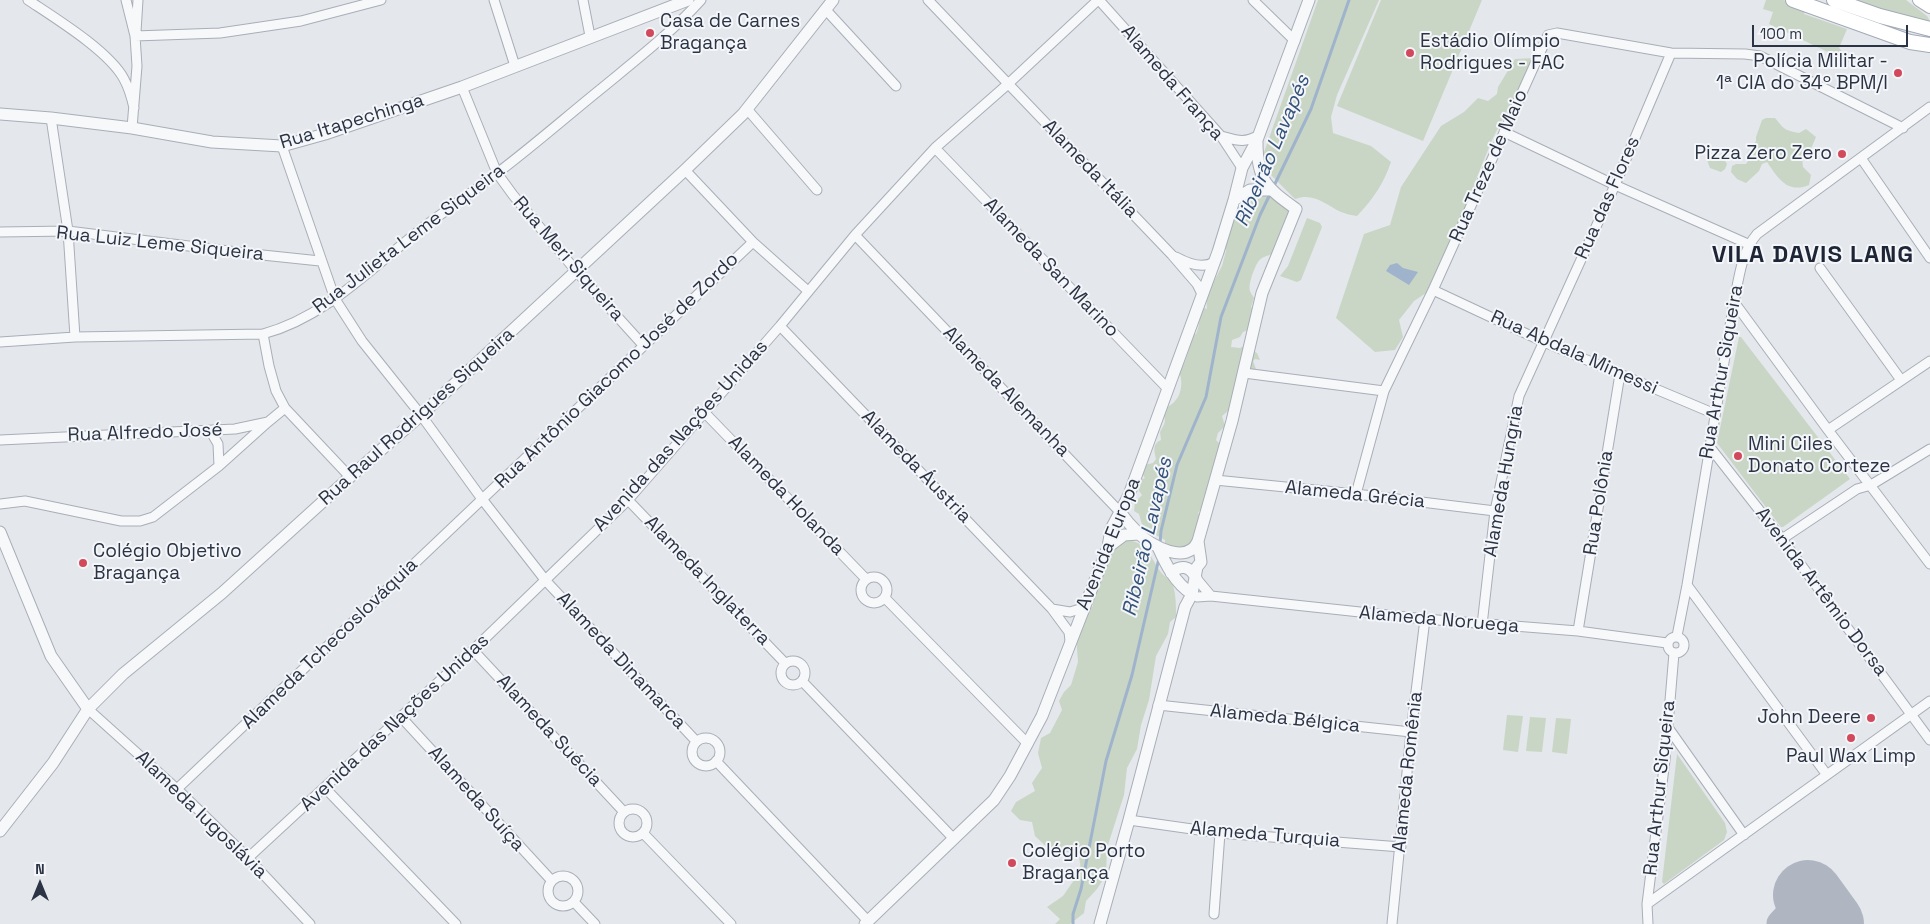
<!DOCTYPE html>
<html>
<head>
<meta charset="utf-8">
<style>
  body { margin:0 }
  #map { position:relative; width:1930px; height:924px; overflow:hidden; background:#e4e7ec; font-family:"Space Grotesk",sans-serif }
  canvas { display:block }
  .north { position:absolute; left:15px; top:859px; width:50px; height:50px; -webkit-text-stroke:4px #f4f6f9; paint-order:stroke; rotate:0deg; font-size:14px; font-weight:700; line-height:20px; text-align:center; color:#2b3445 }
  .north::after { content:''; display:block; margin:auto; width:18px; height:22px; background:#2b3445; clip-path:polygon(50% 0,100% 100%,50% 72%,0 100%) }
  .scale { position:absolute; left:1752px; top:25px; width:156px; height:22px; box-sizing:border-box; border:2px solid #2b3445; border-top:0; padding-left:6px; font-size:15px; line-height:18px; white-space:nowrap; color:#2b3445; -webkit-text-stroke:4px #f4f6f9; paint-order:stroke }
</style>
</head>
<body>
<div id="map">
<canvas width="1930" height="924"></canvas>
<div class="north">N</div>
<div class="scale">100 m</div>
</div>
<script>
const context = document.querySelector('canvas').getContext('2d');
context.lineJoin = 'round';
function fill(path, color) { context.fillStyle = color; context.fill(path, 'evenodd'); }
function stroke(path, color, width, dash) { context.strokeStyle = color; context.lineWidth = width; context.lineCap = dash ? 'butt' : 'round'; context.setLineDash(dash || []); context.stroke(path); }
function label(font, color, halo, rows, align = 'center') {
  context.font = font + ' "Space Grotesk",sans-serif'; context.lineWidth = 4; context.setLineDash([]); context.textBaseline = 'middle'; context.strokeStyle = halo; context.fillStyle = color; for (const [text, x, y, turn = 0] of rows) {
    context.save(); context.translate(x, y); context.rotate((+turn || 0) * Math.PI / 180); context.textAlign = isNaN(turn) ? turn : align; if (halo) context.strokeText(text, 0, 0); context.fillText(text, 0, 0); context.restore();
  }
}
const green = new Path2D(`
  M1318,0H1379L1337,95L1331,117L1333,133L1371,146L1391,162C1383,185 1373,199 1357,216C1351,215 1346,214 1341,212C1325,204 1313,192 1295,199L1263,167L1262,158Z
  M1381,0H1482L1423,141L1337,106Z
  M1766,0H1783L1806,7L1804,14L1847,29L1839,48L1853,64L1769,24L1773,12L1763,9Z
  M1856,0H1906L1927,16L1930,21L1929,23H1921Z
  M1534,58L1492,140L1436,279L1429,291L1414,301L1399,320L1403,337L1395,350L1375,352L1336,318L1364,234L1390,225L1401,187L1441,126L1464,112L1478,98L1488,101L1497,94L1498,87L1515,59Z
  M1766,118H1775C1785,130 1784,130 1799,133L1806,129L1816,137L1810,151L1802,158L1803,167L1811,175L1809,185C1787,194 1778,178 1767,162L1762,164L1759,171L1746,183L1737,179L1731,172L1732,166L1736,164H1746L1748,161L1747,153L1756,141V137L1762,120Z
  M1715,157L1723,158V161H1725L1727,164L1725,169L1721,172L1710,168L1707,160Z
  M1259,183L1265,186L1290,210L1272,254C1267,256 1261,257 1258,262C1254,268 1248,285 1250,291C1251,294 1253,296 1254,298L1251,307L1256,311L1248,330L1243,332L1240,337L1232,340L1231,347L1240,348L1244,346L1257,353L1260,360L1255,359L1253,361L1256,369L1253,376L1245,382L1233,407L1222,416L1225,426L1218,433L1216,440L1221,445V451L1217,453L1203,509L1198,512L1200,518L1195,550L1165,545V540L1143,528L1139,514L1134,511L1135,502L1142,495L1137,488L1138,481L1145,478L1141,472L1144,465L1153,463L1156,459C1154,450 1152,444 1161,440L1160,432C1164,424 1167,423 1163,413C1166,406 1171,406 1175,401C1182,394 1183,380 1179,372C1188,360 1188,348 1194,334H1196C1200,326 1199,316 1202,307L1207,309L1206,296L1222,266L1226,251V238L1244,188L1250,185Z
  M1307,218L1320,223L1322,227L1301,280L1297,282L1280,276L1288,266Z
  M1739,337H1741L1850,479L1783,527H1781L1717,443Z
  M1124,540C1147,541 1149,555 1160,571C1165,578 1172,580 1174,589C1176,598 1176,607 1176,617L1170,622L1168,634L1156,656L1149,700L1141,725L1137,749L1127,768L1124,795L1107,848L1106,875L1097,889L1086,901L1084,913L1070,924H1055L1060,919L1047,907L1063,896L1081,870L1079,856L1071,851L1056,856L1035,836L1032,822L1020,820L1011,811L1016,802L1035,791L1032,783L1042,768L1038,753L1041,738L1050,733L1062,710L1059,701L1064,692L1071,685L1078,662L1076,634L1081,617L1093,606L1091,594L1116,546Z
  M1507,715L1523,716L1518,752L1503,750Z
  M1530,717L1546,718L1542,752L1526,751Z
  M1556,718L1571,719L1567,754L1552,752Z
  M1677,754L1725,823L1727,832L1724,840L1664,884L1662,882Z`);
const water = new Path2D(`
  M1397,263L1403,268L1418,272L1409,285L1386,271L1390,265Z`);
const stream = new Path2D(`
  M1160,544L1161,531L1177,465L1206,397L1221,317L1260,215L1311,109L1349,0
  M1073,924V914L1081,889L1106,761L1132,675L1159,558`);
const taxiway = new Path2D(`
  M1781,924L1808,895`);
const runway = new Path2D(`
  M1808,895L1829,924`);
const minor = new Path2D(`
  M28,0C55,18 109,51 124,79C129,88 132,99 134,108
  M126,0L135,36L137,66L132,128
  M494,0L515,66
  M583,0L590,36
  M928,0L1172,255L1197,284L1202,294
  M1099,0L1221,136L1242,168
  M1253,0L1295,41
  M826,10L896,86
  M136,32L138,0
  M135,36L220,33L301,21L381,0
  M462,87L497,173L513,195L577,272L643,345
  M747,109L817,190
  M51,118L68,231L75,337
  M1504,132L1615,185L1748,244
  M1221,136C1236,140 1244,144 1259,135
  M282,146L335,299L362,341L421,415L482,499L546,581L696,741
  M935,148L1168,389
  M1861,158L1930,258
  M685,170L753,242L808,291
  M0,232L68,231L253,254L320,261
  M855,235L1120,512
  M1176,257C1187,263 1203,269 1214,262
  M1820,268L1901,380
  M1433,290L1544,342L1715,414
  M1734,302L1828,430L1930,564
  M780,326L1052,609L1069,632L1070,641
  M263,334L269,366L276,391L285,408L350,477
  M0,342L75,337L263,334C327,317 374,265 425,226C449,208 473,192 496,174C532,147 566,117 602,88C636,60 671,33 701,0
  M1244,373L1384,391
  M705,413L866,579
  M1828,430L1930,361
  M211,432L218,444L219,466
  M0,440L235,429L268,422L285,408
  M1709,446L1782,539L1930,740
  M1215,480L1356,494L1495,511
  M1356,494L1384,391L1433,290L1548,35L1557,33L1671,53L1745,54L1760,56L1903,128
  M628,500L785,663
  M0,504L25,501L121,521H140L153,517L219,466L268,422
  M1782,539L1857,489L1871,485L1930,449
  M861 590a13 13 0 1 1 26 0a13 13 0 1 1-26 0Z
  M1196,578L1211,596
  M1687,585L1827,775
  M1192,594L1197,597L1211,596L1425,619L1578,631L1667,643
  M885,598L1028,744
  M1052,609L1070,612L1083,608
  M1482,625L1495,511L1519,396L1615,185L1671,53
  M1578,631L1620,374
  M1677,636L1687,585L1734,302C1739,278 1741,253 1757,234L1930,107
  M1668 645a8 8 0 1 1 16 0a8 8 0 1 1-16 0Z
  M473,650L624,812
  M781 673a12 12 0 1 1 24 0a12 12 0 1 1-24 0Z
  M802,681L954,839
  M1158,705L1411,732
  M88,709L177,789L248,858L310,924
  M401,717L552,881
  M1667,726L1744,835
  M692 752a14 14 0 1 1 28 0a14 14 0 1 1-28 0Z
  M716,761L868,921
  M325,788L456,924
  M177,789L753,242
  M619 823a14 14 0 1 1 28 0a14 14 0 1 1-28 0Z
  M1129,820L1220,833L1401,847
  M643,833L731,924
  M248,858L473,650L628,500L780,326L855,235L935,148L1008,84L1098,0
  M548 891a15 15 0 1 1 30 0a15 15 0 1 1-30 0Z
  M574,902L595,924
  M1647,904L1930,701
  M1214,914L1220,833
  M1392,924L1411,732L1425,619
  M1648,924L1647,904L1665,760L1674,653`);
const tertiary = new Path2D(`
  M0,114L51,118L132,128L212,142L282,146L325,134L462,87L688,0
  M1234,200L1250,190H1271
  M1120,512C1125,519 1131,526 1138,533C1151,546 1188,566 1198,541
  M0,532L51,656L88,709
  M1108,547L1124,535L1139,534
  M1158,547C1166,565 1175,583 1192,594
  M1171,573C1181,564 1190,566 1196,578
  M0,831L53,763L88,709L123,674L222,593L350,477L421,415L685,170L743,114L833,0
  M865,924L994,800L1010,776L1042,716L1108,547L1111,529L1129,495L1218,252L1234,200L1242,168L1257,140L1309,0
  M1100,924L1129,820L1185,607L1192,594L1197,567L1201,562L1198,541L1232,421L1262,293L1296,209C1267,188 1257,181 1257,142`);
const secondary = new Path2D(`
  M1919,0L1930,7`);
const primary = new Path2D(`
  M1793,0L1910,42L1930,45
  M1834,0L1880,16L1930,29`);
const markers = [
  [650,33,5,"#d1495b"],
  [1410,53,5,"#d1495b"],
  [1898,73,5,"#d1495b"],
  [1842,154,5,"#d1495b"],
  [1738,456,5,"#d1495b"],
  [83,563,5,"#d1495b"],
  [1871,718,5,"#d1495b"],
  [1851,738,5,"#d1495b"],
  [1012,863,5,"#d1495b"]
];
const poiNames = [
  ["Casa de Carnes",660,22],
  ["Bragança",660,44],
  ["Estádio Olímpio",1420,42],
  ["Rodrigues - FAC",1420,64],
  ["Polícia Militar -",1888,62,"right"],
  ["1ª CIA do 34º BPM/I",1888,84,"right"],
  ["Pizza Zero Zero",1832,154,"right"],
  ["Mini Ciles",1748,445],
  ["Donato Corteze",1748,467],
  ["Colégio Objetivo",93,552],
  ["Bragança",93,574],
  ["John Deere",1861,718,"right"],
  ["Paul Wax Limp",1851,757,"center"],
  ["Colégio Porto",1022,852],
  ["Bragança",1022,874]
];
const streetNames = [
  ["Alameda França",1172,83,49],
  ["Rua Itapechinga",352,122,-17],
  ["Rua Treze de Maio",1489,166,-66],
  ["Alameda Itália",1090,169,46],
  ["Rua das Flores",1608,198,-66],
  ["Rua Julieta Leme Siqueira",409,239,-37],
  ["Rua Luiz Leme Siqueira",160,244,6],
  ["Rua Meri Siqueira",568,259,49],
  ["Alameda San Marino",1051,268,46],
  ["Rua Abdala Mimessi",1574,353,24],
  ["Rua Antônio Giacomo José de Zordo",617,371,-44],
  ["Rua Arthur Siqueira",1722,372,-80],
  ["Alameda Alemanha",1006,392,46],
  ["Rua Raul Rodrigues Siqueira",417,417,-42],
  ["Rua Alfredo José",145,433,-2],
  ["Avenida das Nações Unidas",681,436,-48],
  ["Alameda Áustria",916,467,46],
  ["Alameda Hungria",1504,481,-80],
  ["Alameda Grécia",1355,495,6],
  ["Alameda Holanda",786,496,46],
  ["Rua Polônia",1599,503,-81],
  ["Avenida Europa",1109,544,-68],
  ["Alameda Inglaterra",707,581,46],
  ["Avenida Artêmio Dorsa",1821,592,53],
  ["Alameda Noruega",1439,620,5],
  ["Alameda Tchecoslováquia",330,644,-44],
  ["Alameda Dinamarca",621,661,47],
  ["Alameda Bélgica",1285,719,6],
  ["Avenida das Nações Unidas",395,723,-43],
  ["Alameda Suécia",549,731,47],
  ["Alameda Romênia",1408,772,-84],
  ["Rua Arthur Siqueira",1660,788,-84],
  ["Alameda Suíça",476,799,48],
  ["Alameda Iugoslávia",201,815,44],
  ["Alameda Turquia",1265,835,5]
];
const waterNames = [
  ["Ribeirão Lavapés",1273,151,-67],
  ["Ribeirão Lavapés",1148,537,-77]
];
const districtNames = [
  ["VILA DAVIS LANG",1813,255]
];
fill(green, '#c9d6c5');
fill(water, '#9fb4cc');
stroke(stream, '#9fb4cc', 3);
stroke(taxiway, '#b0b6c1', 29);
stroke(runway, '#b0b6c1', 70);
stroke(minor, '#a9aeb7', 11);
stroke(tertiary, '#a9aeb7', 13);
stroke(secondary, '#a9aeb7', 14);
stroke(primary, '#a3abb8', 16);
stroke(minor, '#f7f8fa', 9);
stroke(tertiary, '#f7f8fa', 11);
stroke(secondary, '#fff', 12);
stroke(primary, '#fff', 14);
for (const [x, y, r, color] of markers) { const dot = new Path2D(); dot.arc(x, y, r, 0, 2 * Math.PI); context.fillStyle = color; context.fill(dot); stroke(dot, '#f4f6f9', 2); }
label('19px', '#2b3445', '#f4f6f9', poiNames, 'left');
label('19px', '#2b3445', '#f4f6f9', streetNames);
label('italic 20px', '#34527a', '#f4f6f9', waterNames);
context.letterSpacing = '1px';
label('bold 24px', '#1d2536', '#f4f6f9', districtNames);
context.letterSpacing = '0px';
</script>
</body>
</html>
